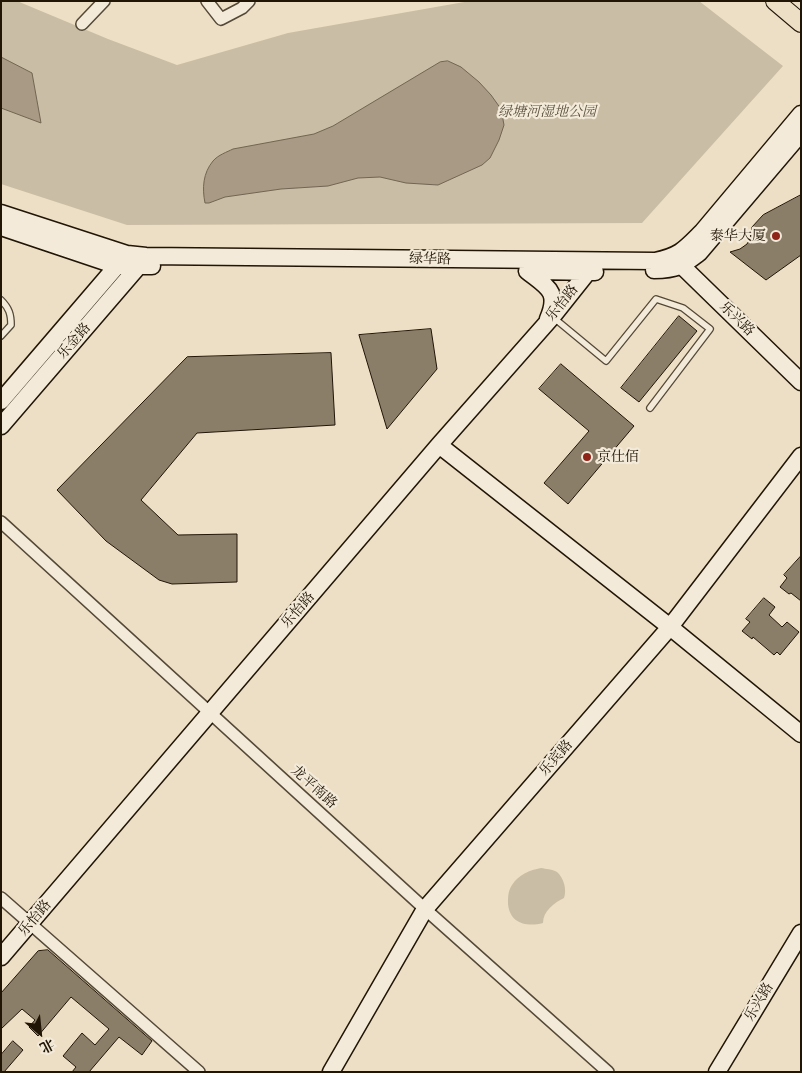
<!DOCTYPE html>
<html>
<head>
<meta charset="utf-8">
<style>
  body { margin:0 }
  #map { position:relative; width:802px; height:1073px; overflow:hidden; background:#eddfc5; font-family:"Libre Caslon Text","Noto Serif SC",serif }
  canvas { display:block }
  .frame { position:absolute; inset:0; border:2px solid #211506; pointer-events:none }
  .north { position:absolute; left:15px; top:1008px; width:50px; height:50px; -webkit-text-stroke:4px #f3ead9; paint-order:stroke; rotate:152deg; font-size:14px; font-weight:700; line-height:20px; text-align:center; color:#211506 }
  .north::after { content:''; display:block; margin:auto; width:18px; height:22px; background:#211506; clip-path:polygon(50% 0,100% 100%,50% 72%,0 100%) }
</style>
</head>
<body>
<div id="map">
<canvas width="802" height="1073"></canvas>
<div class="frame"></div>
<div class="north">北</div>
</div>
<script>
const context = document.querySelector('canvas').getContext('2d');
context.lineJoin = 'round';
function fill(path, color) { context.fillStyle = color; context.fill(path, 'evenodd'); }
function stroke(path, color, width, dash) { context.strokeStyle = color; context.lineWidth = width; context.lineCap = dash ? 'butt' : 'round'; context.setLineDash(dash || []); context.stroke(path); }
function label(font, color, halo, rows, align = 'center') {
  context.font = font + ' "Libre Caslon Text","Noto Serif SC",serif'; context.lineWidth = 4.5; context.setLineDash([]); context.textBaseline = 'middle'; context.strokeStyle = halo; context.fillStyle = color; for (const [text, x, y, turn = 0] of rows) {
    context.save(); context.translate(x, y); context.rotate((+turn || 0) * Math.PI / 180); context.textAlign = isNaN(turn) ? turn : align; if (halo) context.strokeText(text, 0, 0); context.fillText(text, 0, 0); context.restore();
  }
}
const green = new Path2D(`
  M1,1H17L108,39L177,65L288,33L470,1H699L783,66L642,223L127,225L1,184Z
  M541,868C546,869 552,869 557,872C564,878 567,890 564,898C554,903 543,911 543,923C527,927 510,924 508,904C508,897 508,891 512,885C518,875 530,870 541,868Z`);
const water = new Path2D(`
  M1,57L32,73L41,123L1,108Z
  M448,61L461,67L479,82L491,95L501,109L504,125L499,140L490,158L482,165L438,185L406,183L380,177L358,178L328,186L281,189L225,197L209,203H205C202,188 203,173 213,161C218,155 227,152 233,149L314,134L333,126L440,62Z`);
const building = new Path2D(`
  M801,195V255L766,280L730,252L740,249L747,244L750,239L752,227L763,215Z
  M679,316L697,331L639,402L621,388Z
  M431,329L437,369L387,429L359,335Z
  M331,353L335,425L197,433L141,500L178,535L237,534V582L172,584L159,580L106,541L57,490L187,357Z
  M561,364L634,426L568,504L544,483L589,431L539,389Z
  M801,556V601L791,593L789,594L780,587L787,578L784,575Z
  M764,598L775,607L769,615L782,627L787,622L799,632L780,655L777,652L774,655L753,637L752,639L742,631L750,622L746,619Z
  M48,950L152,1041L142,1055L119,1037L89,1072H72L76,1067L63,1056L82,1033L95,1045L109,1029L71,997L38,1036L29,1027L35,1020L22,1009L1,1029V993L38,951Z
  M13,1041L23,1050L4,1072H1V1055Z`);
const lane = new Path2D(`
  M1,300C9,308 11,314 11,325L1,336
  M554,318L606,361L656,299L683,308L710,329L650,408`);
const street = new Path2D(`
  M207,1L221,19L242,8L249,1
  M82,24L104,1
  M1,522L425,909L608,1072
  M1,898L199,1072`);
const secondary = new Path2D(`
  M1,213L127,254L146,256L655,261C680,256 685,249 702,232L801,114
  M1,227L117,266H152
  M676,257L682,266L801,382
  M654,270C677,270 682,266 699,253L801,133
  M527,271C547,287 560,291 548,319
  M539,271L595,272
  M1,401L122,260
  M1,426L143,261
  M439,445L670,627L801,734
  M1,957L439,445L552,317L587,273L588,261
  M331,1072L425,909L670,627L801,456
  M717,1072L801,933`);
const primary = new Path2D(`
  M775,1L801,23`);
const markers = [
  [776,236,5,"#8f2418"],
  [587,457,5,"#8f2418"]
];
const parkNames = [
  ["绿塘河湿地公园",547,112]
];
const poiNames = [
  ["泰华大厦",766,236],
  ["京仕佰",597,457,"left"]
];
const streetNames = [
  ["绿华路",430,259,1],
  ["乐怡路",562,303,-51],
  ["乐兴路",737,319,44],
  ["乐金路",74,341,-49],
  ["乐怡路",298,610,-49],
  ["乐宾路",556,758,-49],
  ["龙平南路",314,787,42],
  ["乐怡路",35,918,-50],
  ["乐兴路",759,1002,-59]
];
fill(green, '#cabda5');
fill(water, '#a89a84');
stroke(water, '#726552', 1);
fill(building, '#8b7e69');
stroke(building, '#211506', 1);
stroke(lane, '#544836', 8);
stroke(street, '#544836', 14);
stroke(secondary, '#211506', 19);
stroke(primary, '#211506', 20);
stroke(lane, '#f3ead9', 5.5);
stroke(street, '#f3ead9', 11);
stroke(secondary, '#f3ead9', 16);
stroke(primary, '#eddfc5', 18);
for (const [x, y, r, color] of markers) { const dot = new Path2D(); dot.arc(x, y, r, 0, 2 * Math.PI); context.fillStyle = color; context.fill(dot); stroke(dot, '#f3ead9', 2); }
label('italic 14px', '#5c503e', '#f3ead9', parkNames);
label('14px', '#211506', '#f3ead9', poiNames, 'right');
label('14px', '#211506', '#f3ead9', streetNames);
</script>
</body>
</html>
